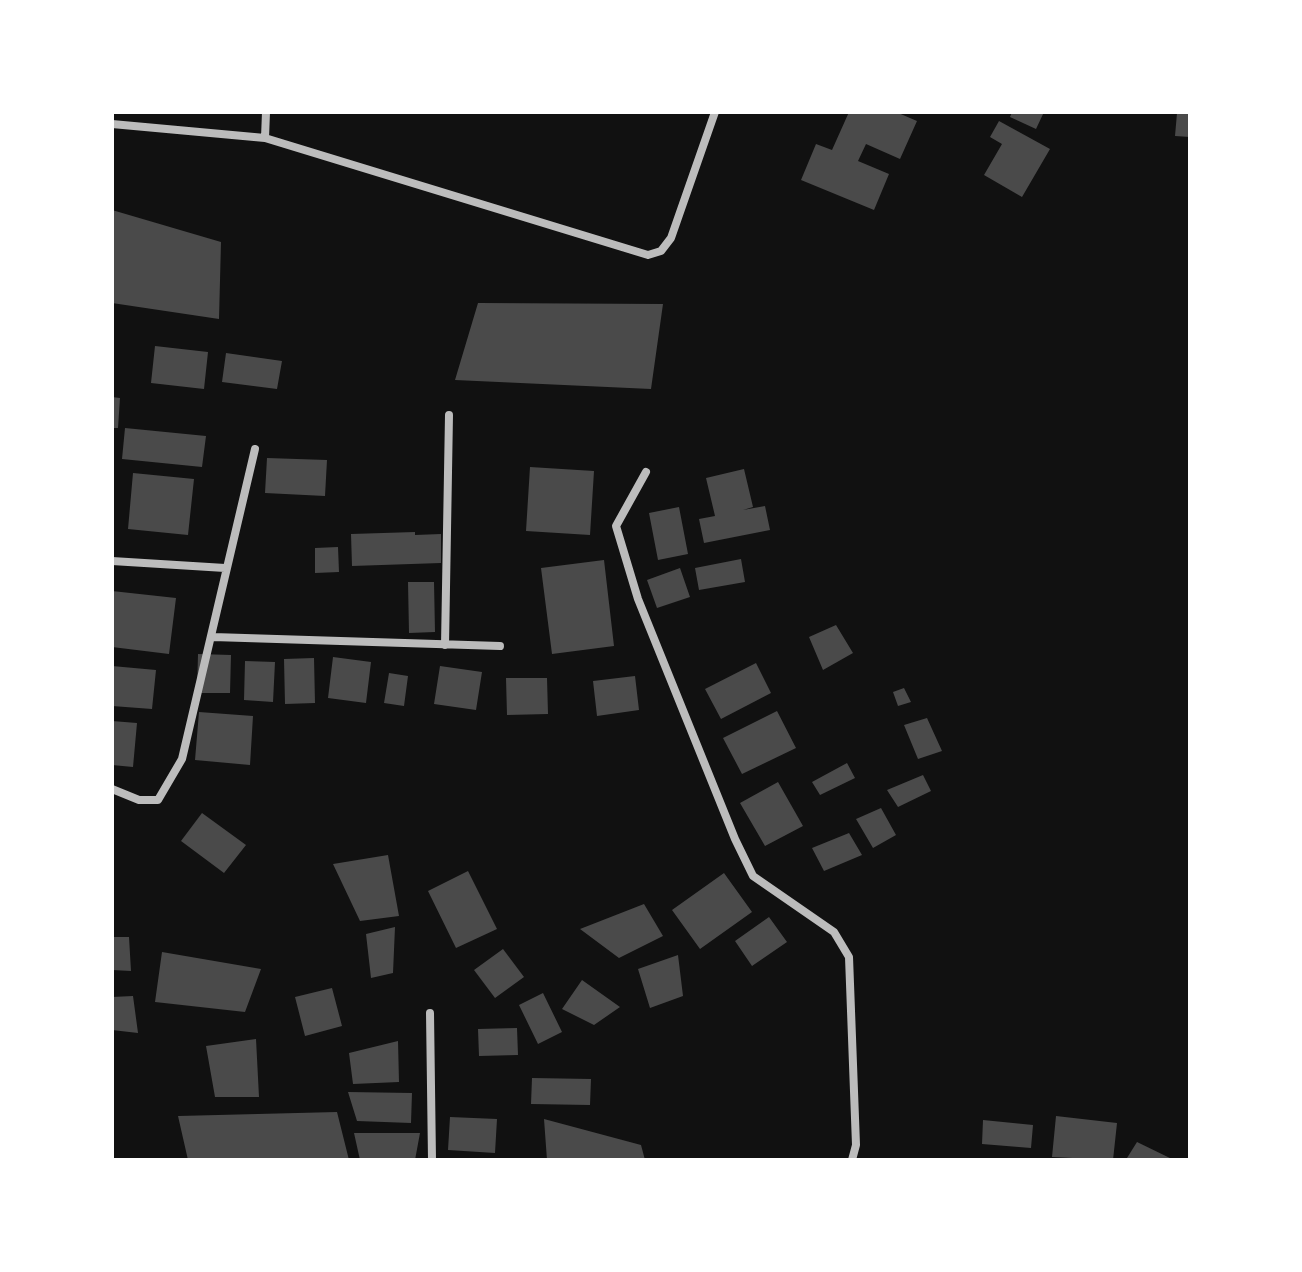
<!DOCTYPE html>
<html>
<head>
<meta charset="utf-8">
<style>
  body { margin:0 }
  #map { position:relative; width:1302px; height:1272px; overflow:hidden; background:#111; font-family:Cabin,sans-serif }
  canvas { display:block }
  .frame { position:absolute; inset:0; border:114px solid #fff; pointer-events:none }
</style>
</head>
<body>
<div id="map">
<canvas width="1302" height="1272"></canvas>
<div class="frame"></div>
</div>
<script>
const context = document.querySelector('canvas').getContext('2d');
context.lineJoin = 'round';
function fill(path, color) { context.fillStyle = color; context.fill(path, 'evenodd'); }
function stroke(path, color, width, dash) { context.strokeStyle = color; context.lineWidth = width; context.lineCap = dash ? 'butt' : 'round'; context.setLineDash(dash || []); context.stroke(path); }
const building = new Path2D(`
  M849,112H896L917,121L900,159L866,144L858,161L889,174L874,210L801,180L816,144L832,150Z
  M1012,112H1044L1036,129L1010,117Z
  M1177,113L1190,114V137L1175,136Z
  M999,121L1050,149L1022,197L984,175L1002,144L990,137Z
  M112,210L221,242L219,319L112,303Z
  M478,303L663,304L651,389L455,380Z
  M155,346L208,352L204,389L151,383Z
  M226,353L282,361L277,389L222,382Z
  M112,397L120,398L118,428H112Z
  M125,428L206,436L202,467L122,459Z
  M267,458L327,460L325,496L265,493Z
  M530,467L594,471L590,535L526,531Z
  M744,469L753,507L743,510L765,506L770,530L704,543L699,519L715,516L706,478Z
  M133,473L194,479L188,535L128,529Z
  M679,507L688,554L658,560L649,513Z
  M415,532V535L441,534V563L352,566L351,534Z
  M338,547L339,572L315,573V548Z
  M741,559L745,582L699,590L695,568Z
  M604,560L614,646L552,654L541,568Z
  M680,568L690,597L657,608L647,580Z
  M408,582H434L435,632L409,633Z
  M112,591L176,598L169,654L112,647Z
  M836,625L853,653L823,670L809,637Z
  M198,654L231,655L230,693H197Z
  M333,657L371,662L366,703L328,698Z
  M314,658L315,703L285,704L284,659Z
  M245,661L275,662L273,702L244,700Z
  M756,663L771,693L721,719L705,689Z
  M112,666L156,670L152,709L112,706Z
  M440,666L482,672L476,710L434,704Z
  M389,673L408,676L404,706L384,703Z
  M635,676L639,710L597,716L593,681Z
  M506,678H547L548,714L507,715Z
  M904,688L911,702L898,706L893,692Z
  M777,711L796,748L742,774L723,738Z
  M199,712L253,716L250,765L195,760Z
  M927,718L942,751L918,759L904,725Z
  M112,721L137,723L133,767L112,765Z
  M847,763L855,778L820,795L812,782Z
  M923,775L931,791L898,807L887,790Z
  M778,782L803,826L765,846L740,803Z
  M881,808L896,835L873,848L856,819Z
  M202,813L246,845L224,873L181,841Z
  M849,833L862,855L824,871L812,848Z
  M388,855L399,916L360,921L333,864Z
  M468,871L497,929L456,948L428,891Z
  M724,873L752,912L700,949L672,910Z
  M644,904L663,936L619,958L580,929Z
  M769,917L787,942L752,966L735,941Z
  M395,927L393,973L371,978L366,934Z
  M112,937H129L131,971L112,970Z
  M503,949L524,977L495,998L474,970Z
  M162,952L261,969L245,1012L155,1002Z
  M678,955L683,996L650,1008L638,969Z
  M582,980L620,1007L594,1025L562,1009Z
  M332,988L342,1026L305,1036L295,997Z
  M543,993L562,1032L538,1044L519,1005Z
  M133,996L138,1033L112,1030V997Z
  M517,1028L518,1055L479,1056L478,1029Z
  M256,1039L259,1097H215L206,1046Z
  M398,1041L399,1082L353,1084L349,1053Z
  M532,1078L591,1079L590,1105L531,1104Z
  M348,1092L412,1093L411,1123L357,1121Z
  M337,1112L349,1160H188L178,1116Z
  M1056,1116L1117,1123L1113,1160L1052,1157Z
  M450,1117L497,1119L495,1153L448,1150Z
  M544,1119L641,1145L645,1160H547Z
  M983,1120L1033,1125L1031,1148L982,1144Z
  M354,1133H420L415,1160H360Z
  M1137,1142L1174,1160L1127,1158Z`);
const minor = new Path2D(`
  M112,124L265,138L648,255L661,251L671,238L715,112
  M265,138L266,112
  M646,472L616,526L638,599L735,839L753,876L834,932L849,957L856,1145L852,1160
  M112,561L225,568
  M213,637L500,646
  M445,645L449,415
  M112,789L139,800H158L182,759L255,449
  M430,1013L432,1160`);
fill(building, '#4a4a4a');
stroke(minor, '#bcbcbc', 8);
</script>
</body>
</html>
